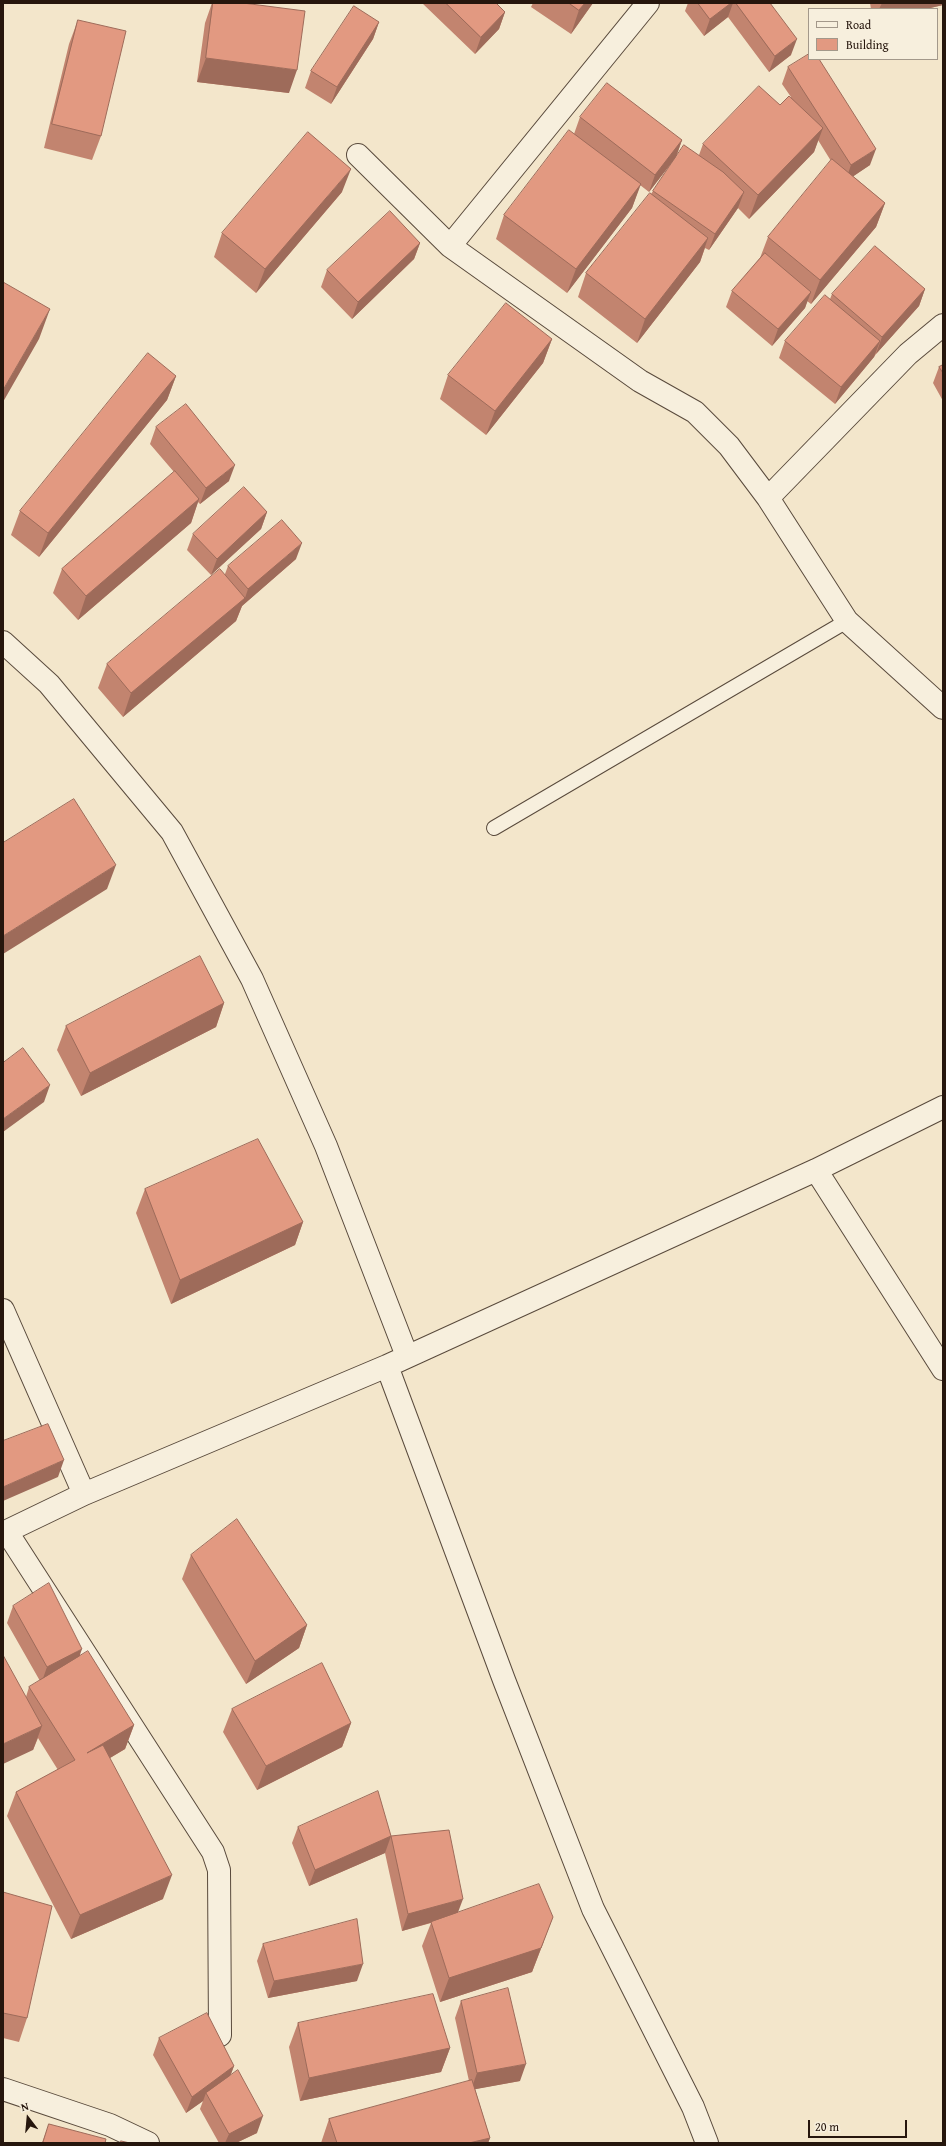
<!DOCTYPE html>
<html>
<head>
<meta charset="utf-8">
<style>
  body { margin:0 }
  #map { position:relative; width:946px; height:2146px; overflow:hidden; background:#f3e6cb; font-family:"Gentium Book Plus",serif }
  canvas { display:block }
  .frame { position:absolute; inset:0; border:4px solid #26160d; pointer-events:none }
  .legend { position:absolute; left:808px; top:8px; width:130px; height:52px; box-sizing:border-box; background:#f7efdd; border:1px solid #a3988a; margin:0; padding:5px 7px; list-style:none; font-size:12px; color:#26160d }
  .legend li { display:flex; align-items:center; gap:8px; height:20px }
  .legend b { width:20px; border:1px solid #a3988a }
  .north { position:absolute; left:8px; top:2098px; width:40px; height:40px; -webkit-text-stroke:3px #f7efdd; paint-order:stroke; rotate:344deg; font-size:11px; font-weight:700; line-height:16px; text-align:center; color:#26160d }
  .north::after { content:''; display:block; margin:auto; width:14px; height:18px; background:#26160d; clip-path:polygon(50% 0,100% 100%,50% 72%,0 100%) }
  .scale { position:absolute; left:808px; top:2120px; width:99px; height:18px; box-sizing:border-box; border:2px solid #26160d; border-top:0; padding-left:5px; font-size:12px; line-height:14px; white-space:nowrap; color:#26160d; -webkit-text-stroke:3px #f7efdd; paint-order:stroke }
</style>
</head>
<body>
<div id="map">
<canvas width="946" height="2146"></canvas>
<div class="frame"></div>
<ul class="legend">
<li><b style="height:5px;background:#f7efdd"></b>Road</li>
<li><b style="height:11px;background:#e29981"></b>Building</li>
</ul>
<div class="north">N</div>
<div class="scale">20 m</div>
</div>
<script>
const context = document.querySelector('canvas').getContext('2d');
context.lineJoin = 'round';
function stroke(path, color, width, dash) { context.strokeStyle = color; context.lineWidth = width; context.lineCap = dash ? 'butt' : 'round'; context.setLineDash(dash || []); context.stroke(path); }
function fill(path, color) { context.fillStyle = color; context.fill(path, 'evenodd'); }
const lane = new Path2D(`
  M494,828L847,621`);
const street = new Path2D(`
  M358,155L450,246L640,381L695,412L729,446L768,498L847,621L943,708
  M450,246L648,3
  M768,498L908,354L943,325
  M3,642L49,684L172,832L252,979L326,1146L407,1356
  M816,1170L943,1369
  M3,1310L84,1494
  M387,1366L504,1680L593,1909L693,2107L707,2143
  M7,1532L213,1852L219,1870L220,2035
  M3,1533L84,1494L387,1366L816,1170L943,1107
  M3,2089L110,2125L148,2143`);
const wall = new Path2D(`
  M212,3H243L289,93L197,82L205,23Z
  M422,3H496L505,12L499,29L475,54Z
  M533,3H593L571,34L531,7Z
  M688,3H770L791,55L769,72L728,17L704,36L685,11Z
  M870,3H943V5L926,9H871Z
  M78,20L101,136L92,160L44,148L69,44Z
  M379,22L373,39L331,104L305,88L311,71Z
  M788,67L870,165L853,176L885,203L876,227L811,304L807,301L805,308L772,346L726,307L732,291L760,258L768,237L831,161L818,140L814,152L749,219L738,208L709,250L705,248L700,262L637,343L578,297L586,273L651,194L653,191L676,157L649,192L640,185L632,208L567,293L496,239L504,215L574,134L580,117L682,140L676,157L699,155L703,144L780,105L791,97L782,84Z
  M342,192L256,293L214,257L222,233Z
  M420,243L414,259L352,319L321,287L327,270Z
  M925,289L919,306L876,354L874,357L835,404L779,358L785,341L830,299L832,294Z
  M552,339L543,363L486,435L440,399L448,375Z
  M943,365V401L933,383L939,367Z
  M176,376L167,400L39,557L11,535L20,511Z
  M156,427L229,481L200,504L198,502L191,523L78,620L53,593L62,569L174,472L150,444Z
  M267,512L261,529L211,575L187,550L193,534Z
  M296,559L242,606L236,621L123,717L98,688L107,664L225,574L228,566Z
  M224,1003L216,1027L81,1096L57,1050L66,1026Z
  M145,1189L303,1222L295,1245L171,1304L136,1213Z
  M191,1555L307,1625L299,1648L246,1684L182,1579Z
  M13,1606L80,1655L134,1725L125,1749L110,1758L163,1899L71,1939L7,1816L16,1792L58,1770L38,1738L33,1750L26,1697L29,1687L40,1681L7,1623Z
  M232,1709L351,1723L342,1747L257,1790L223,1732Z
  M298,1827L391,1836L458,1913L544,1941L532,1972L440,2002L422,1946L431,1923L402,1931L385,1853L309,1886L292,1843Z
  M3,1892L27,2018L19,2042L3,2038Z
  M263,1944L357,1981L268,1998L257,1961Z
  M461,2001L520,2081L475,2089L490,2138L488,2143H321L329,2119L469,2081L455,2018Z
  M298,2023L450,2048L441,2072L300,2101L289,2047Z
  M159,2038L234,2066L230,2076L257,2133L236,2143H219L200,2109L203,2101L186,2113L153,2055Z
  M49,2124L105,2143H42Z`);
const shadedWall = new Path2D(`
  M585,3H593L571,34L579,10Z
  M731,3H733L728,17L704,36L710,19Z
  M882,3H943V5L926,9H879Z
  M505,12L499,29L475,54L481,37Z
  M379,22L373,39L331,104L337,87Z
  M797,39L791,55L769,72L775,56Z
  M206,58L297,70L289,93L197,82Z
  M823,128L814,152L749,219L758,195Z
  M682,140L676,157L649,192L655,175Z
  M876,149L870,165L845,182L851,165Z
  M351,169L342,192L256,293L265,269Z
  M641,184L632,208L567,293L576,269Z
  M744,192L738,208L709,250L715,234Z
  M885,203L876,227L811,304L820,280Z
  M708,238L700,262L637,343L645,319Z
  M420,243L414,259L352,319L358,302Z
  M925,289L919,306L876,354L882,337Z
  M811,292L805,308L772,346L778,329Z
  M50,309L39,339L3,402V390Z
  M552,339L543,363L486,435L495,411Z
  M880,341L874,357L835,404L841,387Z
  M176,376L167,400L39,557L48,533Z
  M235,465L229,481L200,504L206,488Z
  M199,499L191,523L78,620L86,596Z
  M267,512L261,529L211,575L217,559Z
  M302,543L296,559L242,606L236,621L123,717L131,693L245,598L248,589Z
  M116,865L107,889L3,954V936Z
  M224,1003L216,1027L81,1096L90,1073Z
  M50,1085L44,1102L3,1132V1119Z
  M303,1222L295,1245L171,1304L180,1280Z
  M64,1460L58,1477L3,1501V1487Z
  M307,1625L299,1648L246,1684L255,1661Z
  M82,1649L76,1666L41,1684L47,1667Z
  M351,1723L342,1747L257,1790L266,1766Z
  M134,1725L125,1749L78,1777L87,1753Z
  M42,1726L33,1750L3,1764V1744Z
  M391,1836L385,1853L309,1886L315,1870Z
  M172,1875L163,1899L71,1939L80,1915Z
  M463,1899L457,1915L402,1931L408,1914Z
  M553,1917L532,1972L440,2002L449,1978Z
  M363,1964L357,1981L268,1998L274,1981Z
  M450,2048L441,2072L300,2101L309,2078Z
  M526,2064L520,2081L471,2090L477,2073Z
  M234,2066L228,2082L206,2093L203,2101L186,2113L192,2097Z
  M263,2116L257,2133L236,2143H225L229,2134Z
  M490,2138L488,2143H469Z`);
const building = new Path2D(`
  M213,3H243L305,11L297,70L206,58Z
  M446,3H496L505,12L481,37Z
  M569,3H585L579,10Z
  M698,3H731L710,19Z
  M736,3H770L797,39L775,56Z
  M354,6L379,22L337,87L311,71Z
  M78,20L126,31L101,136L52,124Z
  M809,54V59H819L876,149L851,165L788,67Z
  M607,83L682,140L655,175L580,117Z
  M759,86L780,105L789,96L823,128L758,195L703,144Z
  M569,130L641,184L576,269L504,215Z
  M308,132L351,169L265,269L222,233Z
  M684,145L723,172L744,192L715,234L653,191Z
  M832,159L885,203L820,280L768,237Z
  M650,193L708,238L645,319L586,273Z
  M390,211L420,243L358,302L327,270Z
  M875,246L925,289L882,337L832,294Z
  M765,253L811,292L778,329L732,291Z
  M3,282L50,309L3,390Z
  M825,295L880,341L841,387L785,341Z
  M506,303L552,339L495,411L448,375Z
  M148,353L176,376L48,533L20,511Z
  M943,365V373L939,367Z
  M186,404L235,465L206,488L156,427Z
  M175,471L199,499L86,596L62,569Z
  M244,487L267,512L217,559L193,534Z
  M282,520L302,543L248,589L228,566Z
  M220,569L245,598L131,693L107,664Z
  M74,799L116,865L3,936V843Z
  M200,956L224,1003L90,1073L66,1026Z
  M23,1048L50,1085L3,1119V1063Z
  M258,1139L303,1222L180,1280L145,1189Z
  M48,1424L64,1460L3,1487V1441Z
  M237,1519L307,1625L255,1661L191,1555Z
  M49,1583L82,1649L47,1667L13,1606Z
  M88,1651L134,1725L87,1753L103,1745L172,1875L80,1915L16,1792L75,1760L29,1687Z
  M3,1655L42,1726L3,1744Z
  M322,1663L351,1723L266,1766L232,1709Z
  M378,1791L391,1836L449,1830L463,1899L408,1914L391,1836L315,1870L298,1827Z
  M539,1884L553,1917L541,1948L449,1978L431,1922Z
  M3,1892L52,1906L27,2018L3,2013Z
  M357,1919L363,1964L274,1981L263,1944Z
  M508,1988L526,2064L477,2073L461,2001Z
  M433,1994L450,2048L309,2078L298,2023Z
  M207,2013L234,2066L192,2097L159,2038Z
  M238,2070L263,2116L229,2134L206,2093Z
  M472,2080L490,2138L469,2143H337L329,2119Z
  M49,2124L106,2139L105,2143H43Z
  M121,2141L130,2143H120Z`);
stroke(lane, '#594a3c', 16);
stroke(street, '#594a3c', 24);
stroke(lane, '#f7efdd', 14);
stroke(street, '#f7efdd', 22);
fill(wall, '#c2846f');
fill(shadedWall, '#9e6b5a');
fill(building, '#e29981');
stroke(building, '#9e6b5a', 1);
</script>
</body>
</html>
